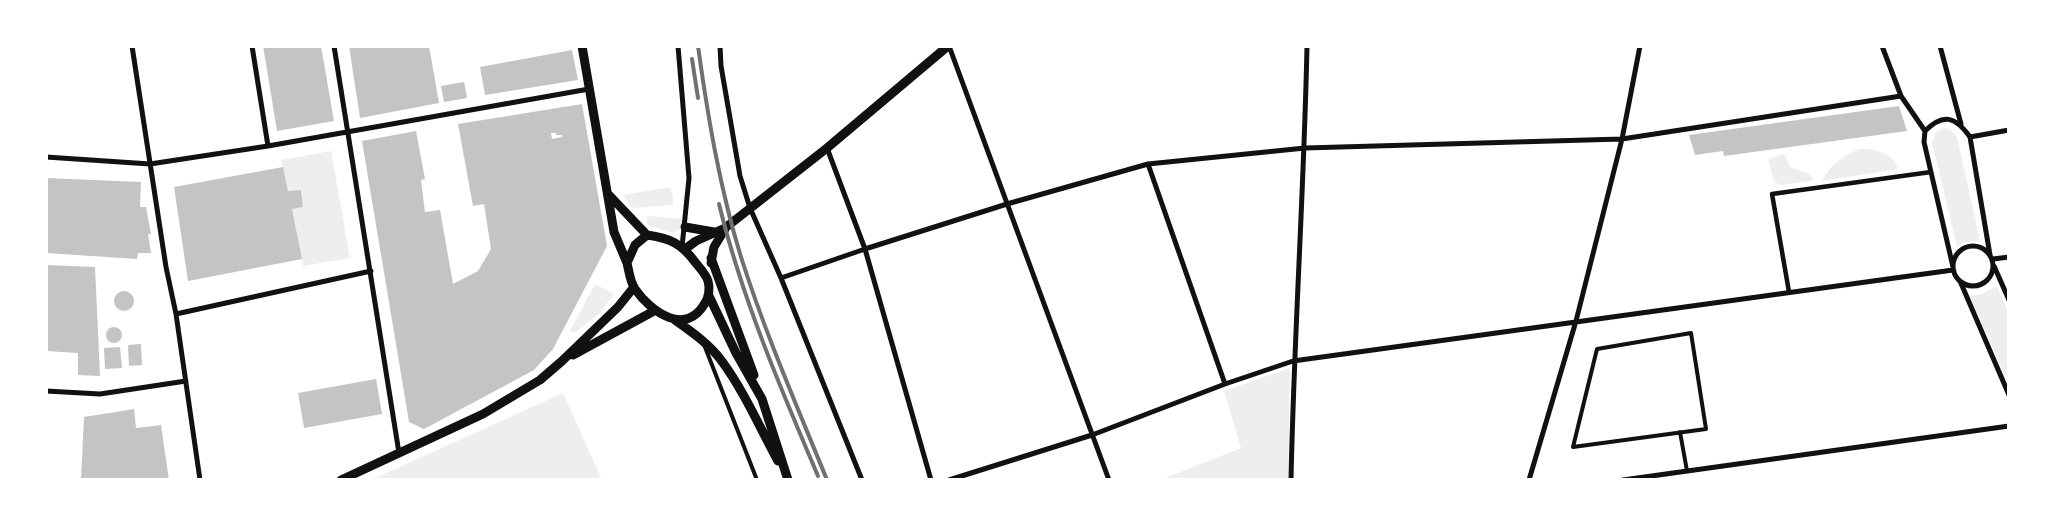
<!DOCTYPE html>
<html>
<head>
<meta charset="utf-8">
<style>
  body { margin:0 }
  #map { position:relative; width:2055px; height:526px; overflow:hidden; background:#fff; font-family:"Crimson Pro",serif }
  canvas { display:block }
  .frame { position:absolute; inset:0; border:48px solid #fff; pointer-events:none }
</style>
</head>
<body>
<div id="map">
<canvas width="2055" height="526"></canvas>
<div class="frame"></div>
</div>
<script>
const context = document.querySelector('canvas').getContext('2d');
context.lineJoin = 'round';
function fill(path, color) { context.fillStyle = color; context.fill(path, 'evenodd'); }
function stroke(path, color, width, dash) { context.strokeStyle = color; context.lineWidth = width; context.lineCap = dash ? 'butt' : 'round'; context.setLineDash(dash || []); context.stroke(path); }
const green = new Path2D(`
  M1943,128L1949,129L1957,137L1980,241L1964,242L1957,247L1932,142L1936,132Z
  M1860,149C1875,148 1893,153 1898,169L1822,181C1829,166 1844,154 1860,149Z
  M331,151L350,258L303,266L292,209L303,207L301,190L288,191L281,160Z
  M1784,154L1790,167L1809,174L1813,179L1810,181L1780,185L1774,181L1768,159Z
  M670,187L673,196V205L631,208L623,195Z
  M647,216L682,219L683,227L673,233L649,226L647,223Z
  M595,284L614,294L598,315L574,333L570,331Z
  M1997,286L2009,314V385L1970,296L1979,295Z
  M1290,368L1288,480H1160L1241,448L1224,391Z
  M563,393L602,480H371Z`);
const building = new Path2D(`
  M263,46H321L334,121L277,131Z
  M349,46H429L439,103L360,118Z
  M572,50L578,80L485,95L480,67Z
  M464,82L467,98L444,102L441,86Z
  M582,104L607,246L553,349L534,370L424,429L409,422L362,141L416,131L425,179L421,180L425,212L440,210L453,284L478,271L491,249L484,204L473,206L458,124ZM551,133H556V135H562V137L552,139Z
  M1899,106L1907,131L1724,156L1723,151L1695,155L1689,135Z
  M283,167L288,191L301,190L303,207L292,209L302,259L188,281L174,187Z
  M46,178L141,182L140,207H146L151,234H148L151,253H138L137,259L46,253Z
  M46,265L95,267L100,376L78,375V353L46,351Z
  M114 301a10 10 0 1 1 20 0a10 10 0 1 1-20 0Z
  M106 335a8 8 0 1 1 16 0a8 8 0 1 1-16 0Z
  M141,344L142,365L129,366L128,345Z
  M120,347L122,368L105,369L104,348Z
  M376,379L382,414L304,428L298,393Z
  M134,409L136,428L161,425L169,480H81L84,417Z`);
const service = new Path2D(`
  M1691,333L1706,429L1573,447L1597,349Z
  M703,342L757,480
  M1680,432L1687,471`);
const pedestrian = new Path2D(`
  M1789,292L1772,194L1931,172`);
const minor = new Path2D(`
  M132,46L166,267L176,314L200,480
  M252,46L268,146
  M334,46L399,453
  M678,46L689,178L682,247
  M720,46L721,66L740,176L750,208L781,278L862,480
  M949,46L1109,480
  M1882,46L1901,96L1925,131
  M1940,46L1961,124
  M1970,137L2009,130
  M827,148L865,249L931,480
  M46,157L150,164L268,146L589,89
  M1148,164L1225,384
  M1953 266a20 20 0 1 1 40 0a20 20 0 1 1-40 0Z
  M1993,259L2009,257
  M1994,266L2009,300
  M1953,267L1924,142L1925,131C1943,113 1955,116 1970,137L1990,255
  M781,278L865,249L1007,204L1148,164L1305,148L1622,139L1901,96
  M1960,281L2009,395
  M176,314L371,271
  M46,391L100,394L186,381
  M949,480L1092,435L1225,384L1293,361L1953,270
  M1291,480C1294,335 1304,191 1307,46
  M1529,480L1576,321L1622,139L1640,46
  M1623,480L2009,426`);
const tertiary = new Path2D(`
  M582,46L614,232L627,263
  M608,194L647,235
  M685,227L714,232
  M647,235C669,238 681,243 695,262C699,267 706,274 708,281C710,288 709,297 705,303C686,337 651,312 635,289C630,282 629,271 627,263L635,245Z
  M685,249L696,241L725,228L827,148L948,46
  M711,258L754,375
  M711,263L714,247L725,229
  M709,296L736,353L762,399L788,480
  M675,320C692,332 709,344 721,360C744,391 760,428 778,461
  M573,355L654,311
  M341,480L483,414L540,380L562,361L618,307L634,287`);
const rail = new Path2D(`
  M698,46C708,118 720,189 741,257C765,333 797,406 827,480
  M692,59L698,98
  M719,204C742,298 780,387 818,476`);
fill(green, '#eee');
fill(building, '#c4c4c4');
stroke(service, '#111', 4);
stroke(pedestrian, '#111', 4.5);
stroke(minor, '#111', 5);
stroke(tertiary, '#111', 9);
stroke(rail, '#707070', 4);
</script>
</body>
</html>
